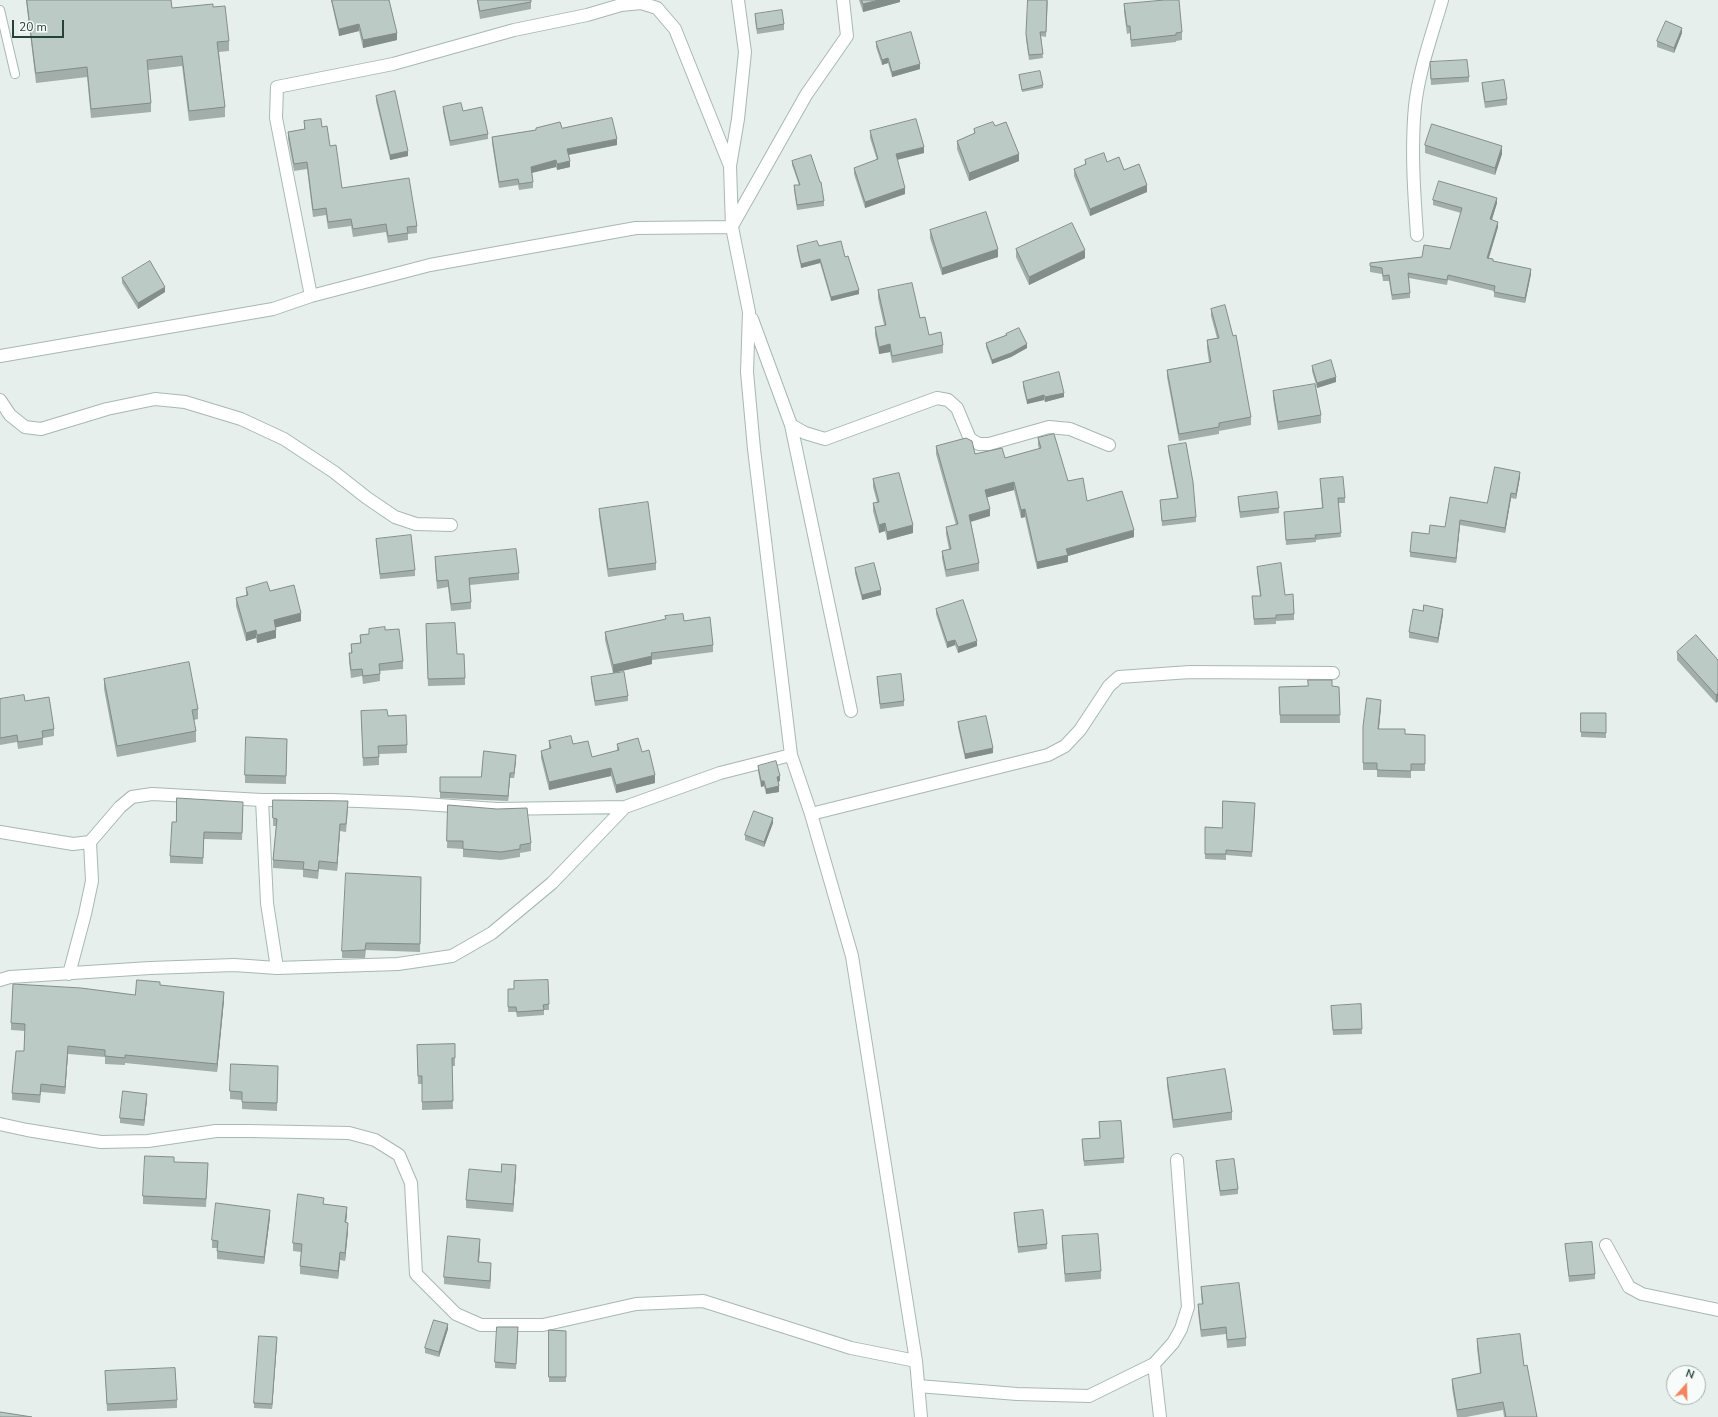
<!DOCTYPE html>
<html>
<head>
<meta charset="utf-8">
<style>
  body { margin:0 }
  #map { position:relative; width:1718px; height:1417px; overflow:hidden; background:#e6efeb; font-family:"Nunito Sans",sans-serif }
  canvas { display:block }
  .north { position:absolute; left:1666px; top:1365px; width:40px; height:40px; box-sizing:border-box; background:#f7fbf9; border:1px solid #a3b1ad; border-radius:50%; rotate:20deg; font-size:11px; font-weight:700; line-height:16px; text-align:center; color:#24423a }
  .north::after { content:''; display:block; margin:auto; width:14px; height:18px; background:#f4845f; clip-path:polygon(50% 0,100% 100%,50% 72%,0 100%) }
  .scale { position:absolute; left:12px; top:20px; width:52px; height:18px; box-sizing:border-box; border:2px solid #24423a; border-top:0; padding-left:5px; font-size:12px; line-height:14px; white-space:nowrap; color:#24423a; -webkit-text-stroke:3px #f7fbf9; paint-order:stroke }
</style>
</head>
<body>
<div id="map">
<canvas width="1718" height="1417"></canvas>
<div class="north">N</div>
<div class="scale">20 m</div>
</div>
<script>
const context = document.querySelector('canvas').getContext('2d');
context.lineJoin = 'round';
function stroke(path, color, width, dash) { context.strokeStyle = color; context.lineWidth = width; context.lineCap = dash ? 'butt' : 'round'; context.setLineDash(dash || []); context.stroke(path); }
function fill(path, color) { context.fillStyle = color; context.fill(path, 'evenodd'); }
const lane = new Path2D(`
  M0,10L15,74`);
const street = new Path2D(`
  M738,0L745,52L738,119L730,166L732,227L749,312L747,372L754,449L791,755L811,814L852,956L916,1361L921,1417
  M732,226L806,95L847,36L843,0
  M1417,235C1414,192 1411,149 1415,106C1419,70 1432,35 1442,0
  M311,296L276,118L277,87L393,64L514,30L587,15L621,5L641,3L657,8L675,29L730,166
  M752,319L791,425L851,711
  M0,356L273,309L311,296L430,265L636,228L732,227
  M0,400L10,415L25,427L41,429L107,409L155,399L185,402L241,419L284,439L334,472L367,498L395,517L416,524L451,525
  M791,425L805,433L825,439L937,398L948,400L957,408L970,439L979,444H989L1049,427L1070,429L1109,445
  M262,800L267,903L277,968
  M811,814L1048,755L1065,746L1080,730L1109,686L1119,677L1190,672L1333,673
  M0,832L73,844L90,842L120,807L132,797L152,794L262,800H332L409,803L497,809L625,807L720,773L791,755
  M69,974L85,914L92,881L90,842
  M0,980L10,977L150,968L234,965L277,968L398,964L452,956L492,933L552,883L625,807
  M0,1124L27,1130L101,1142L148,1141L216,1131H249L349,1133L375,1140L399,1155L411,1183L416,1274L456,1314L481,1325H543L636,1304L703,1301L851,1348L916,1361
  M1606,1245L1629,1287L1642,1294L1718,1310
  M1154,1364L1160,1417
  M918,1386L1017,1394L1089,1396L1154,1364L1173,1343L1181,1329L1188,1307L1177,1160`);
const wall = new Path2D(`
  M26,0H171L172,8L213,7L229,41V51L219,52L225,107V117L189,121L182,66L148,70L151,103V112L91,118L87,77L36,83Z
  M331,0H389L397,40L363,48L359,31L339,36Z
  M477,0H531V9L480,19Z
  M859,0H900V2L863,12Z
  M1048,0L1046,37L1041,36L1043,58L1029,60L1026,39V34Z
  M1124,4L1182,32V40L1176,41V42L1131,47L1130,33L1127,34L1124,12Z
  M755,14L784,24V30L757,34L755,20Z
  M1682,33L1674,53L1657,47V41Z
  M876,42L920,69L892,77L888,63L882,65L876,47Z
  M1430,67L1469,77V82L1431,85Z
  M1019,75L1043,85V88L1022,92Z
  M1482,83L1507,99V105L1485,108L1482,88Z
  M376,96L408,156L390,160L376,101Z
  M443,107L488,134V139L450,146L443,112Z
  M304,121L322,127L330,146L342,188L417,226V233L408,234V240L388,243L386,232L353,237L351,226L328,229L326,215L313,217L307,169L294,171L288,139V132L304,129Z
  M995,126L1019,161L969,181L957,149V141L974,134V129Z
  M536,128H562L617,145L569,155L570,167L557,170L556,167L532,173L533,182V188L519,190L518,185L499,188L492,143V137L536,130Z
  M870,131L924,153L897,160L905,194L865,208L854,174V168L877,160L870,138Z
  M1425,145L1502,154L1495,175L1425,153Z
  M1085,160L1107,162L1147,192L1090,216L1074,176V169L1085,165Z
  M792,161L824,201V206L797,210L794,190V185H799L792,165Z
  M1433,200L1497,203L1492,220L1498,227L1489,258L1493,261L1531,274L1525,303L1494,297V291L1448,280L1447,285L1409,278L1410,293V298L1392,300L1389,281H1383L1382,274L1370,272V263L1422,257L1450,249L1461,213L1433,205Z
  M930,230L998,257L942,275L930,238Z
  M797,246H819L845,257L859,294L831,301L820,263L801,268L797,250Z
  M1016,249L1085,258L1029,285L1016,257Z
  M122,278L165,292L138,309L122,283Z
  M878,290L920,318L929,335L943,345V353L892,363L890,352L879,354L875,335V327L884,325L878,298Z
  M1211,309L1251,417V425L1219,431V434L1179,441L1167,377V370L1209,362L1207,348V340L1217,338L1211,316Z
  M1006,334L1027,348L1011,357L992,364L986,347V343L1006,335Z
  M1312,366L1336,382L1317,388L1312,371Z
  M1023,382L1064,397L1045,402L1044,400L1027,404L1023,387Z
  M1273,391L1321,415V423L1278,430L1273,398Z
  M1038,438L1068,481L1087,501L1134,537L1068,556V562L1037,569L1025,517L1021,518L1014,490L987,497L990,516L971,522L979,563V571L946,577L942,558V551L949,549L946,534V527L956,525L936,454V446L975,454L1005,458L1039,449L1038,445Z
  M1168,446L1196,517V522L1162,526L1160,500L1177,498L1168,451Z
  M1520,477L1516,499L1511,498L1505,533L1460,525L1456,563L1410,557V552L1429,534L1445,527L1487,503Z
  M873,479L913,533L887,540L885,531L879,533L873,511V503L877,502L873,487Z
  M1320,479L1345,498V503H1338L1341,537L1316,540V542L1286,545L1284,512L1322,508Z
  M1238,497L1279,508V513L1240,518L1238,502Z
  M599,509L656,563V570L608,577L599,516Z
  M376,539L415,570V576L380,579Z
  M435,557L519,573V580L470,585L471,602V609L451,611L448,587L437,589L435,564Z
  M1257,567L1285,595L1294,614V620L1276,621V624L1254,625L1252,596H1260L1257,572Z
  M855,568L881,595L862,600L855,573Z
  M246,588L270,591L301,621L275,627L276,638L257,643L256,638L246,641L236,606V598L246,596Z
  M936,609L977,646L958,653L955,645L947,648L936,614Z
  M1423,611L1443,614L1438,643L1409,638V632Z
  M684,621L713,645V652L652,660V664L613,673L605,640V632Z
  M426,624L457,654L465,678V685L428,686Z
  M369,629L385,630L403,661V669L380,671V681L363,684L362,676L351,678L349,661V653H351V644L360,643V635L369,634Z
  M1677,652L1718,660V701L1716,703L1677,660Z
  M591,677L628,696V701L595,706L591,682Z
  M877,677L904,701V706L880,709Z
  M104,679L198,709V719L194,720L196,731V742L117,757L104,689Z
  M1308,686L1339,687L1340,723H1280L1279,687Z
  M0,699L25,701L54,729V736L43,738V745L18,749L17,742L0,745Z
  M1381,707L1379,729L1405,734L1425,735V771H1411V778L1377,777V770H1363V727Z
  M361,711L388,716L407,745V753L379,754V765L363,766Z
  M1581,713H1606V738L1581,737Z
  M958,722L993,753L965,759L958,727Z
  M287,739L286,784L245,783V775Z
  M549,741L573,744L592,757L617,751V744L642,752L655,783L616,793L611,776L549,790L541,758V751L549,749Z
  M516,760L514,778H510L508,801L440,798V777H481Z
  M758,766L780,781L778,782L779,792L766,794L764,786L761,787L758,771Z
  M273,800L348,809L346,832L340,831L337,871L319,869L318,879L303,877V870L273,868V860L276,826H273Z
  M448,805L531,843V851L520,853V857L501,860L463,857V849L447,848Z
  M243,809L242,840L204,839L203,864L170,863V856L176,822Z
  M1255,809L1252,857L1226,855V860L1205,859V827L1222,828Z
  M773,823L764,847L745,840V835Z
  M421,877L420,952L366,950L365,958H342V951Z
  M160,985L224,1000L217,1072L125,1063V1065L105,1064V1057L68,1054L65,1094L41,1092L40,1103L12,1100V1093L24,1051L25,1031L11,1030V1023L135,995Z
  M508,989L549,1004V1010H544V1015L517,1017L516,1012H508Z
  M1361,1004L1362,1034L1333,1035L1331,1011Z
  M455,1044V1066H452L453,1109L422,1110V1084H418L417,1045Z
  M278,1066L277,1111L242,1109V1100L230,1099V1091Z
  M1167,1078L1232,1112V1120L1173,1128L1167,1086Z
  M147,1099L144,1126L120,1123V1118Z
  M1099,1122L1124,1158V1163L1084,1166L1082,1139L1100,1138Z
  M1216,1161L1238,1189V1194L1220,1196L1216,1166Z
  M174,1162L208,1171L206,1207L143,1204V1196Z
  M516,1173L513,1212L466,1208V1200Z
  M324,1204L347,1214L346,1223L348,1231L345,1261L340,1260L338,1279L300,1274V1266L301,1252L293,1251V1243Z
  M1014,1213L1047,1244V1249L1018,1253L1014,1218Z
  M270,1217L264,1264L217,1259V1248H212V1240Z
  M1062,1236L1101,1271V1279L1065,1282L1062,1244Z
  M1565,1244L1595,1274V1279L1569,1282Z
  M480,1247L479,1262L491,1271L490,1289L444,1284V1277Z
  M1201,1287L1246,1338V1346L1227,1348L1226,1334L1201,1337L1198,1312V1304H1202L1201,1295Z
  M448,1329L439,1357L425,1353V1348Z
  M549,1330L566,1331V1382H549Z
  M518,1332L516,1369L495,1368V1362Z
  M1477,1339L1524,1366L1537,1417H1504L1503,1410L1466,1417H1457L1452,1388V1379L1480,1374L1477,1348Z
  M277,1342L272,1409L254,1408V1403Z
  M105,1371L177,1400V1408L107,1411Z`);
const shadedWall = new Path2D(`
  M879,0H900V2L863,12V4Z
  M359,24V31L339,36V29Z
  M1682,28V33L1674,53V48Z
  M397,33V40L363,48V40Z
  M888,58V63L882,65V60Z
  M920,64V69L892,77V72Z
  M617,139V145L567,155V149Z
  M1502,146V154L1495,175V168Z
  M924,147V153L896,160V154Z
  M408,151V156L390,160V155Z
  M1019,154V161L969,181V173Z
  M556,160V167L531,173V167Z
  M570,161V167L557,170V164Z
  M1147,185V192L1090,216V209Z
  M905,188V194L865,208V202Z
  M1497,198V203L1490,225V219Z
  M1498,222V227L1487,263V258Z
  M998,249V257L942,275V268Z
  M1085,250V258L1029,285V277Z
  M820,259V263L801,268V264Z
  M1531,269V274L1525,303V298Z
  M165,287V292L138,309V303Z
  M859,290V294L831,301V297Z
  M890,344V352L879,354V347Z
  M1027,344V348L1011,357L992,364V360Z
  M1336,377V382L1317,388V383Z
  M1064,393V397L1045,402V397Z
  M1044,395V400L1027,404V400Z
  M1520,472V477L1516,499V494Z
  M1014,482V490L985,498V490Z
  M1511,493V498L1505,533V528Z
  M990,509V516L969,522V515Z
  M1025,509V517L1021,518V510Z
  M1460,520V525L1456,563V558Z
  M885,523V531L879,533V525Z
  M913,525V533L887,540V532Z
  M1134,530V537L1068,556V562L1037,569V562L1066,549Z
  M881,590V595L862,600V595Z
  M1443,609V614L1438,643V638Z
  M301,613V621L274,628V620Z
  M256,630V638L246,641V633Z
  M276,630V638L257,643V635Z
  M955,640V645L947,648V642Z
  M977,641V646L958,653V647Z
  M652,656V664L613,673V665Z
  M1718,693V701L1716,703V695Z
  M1381,700V707L1378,736V729Z
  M993,748V753L965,759V754Z
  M516,755V760L514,778V773Z
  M611,768V776L549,790V782Z
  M510,773V778L508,801V796Z
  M655,775V783L616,793V785Z
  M780,776V781L777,782V777Z
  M761,781H764V786L761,787Z
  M779,786V792L766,794V789Z
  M773,818V823L764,847V842Z
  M340,824V831L337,871V863Z
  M224,992V1000L217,1072V1064Z
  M68,1046V1054L65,1094V1087Z
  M147,1094V1099L144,1126V1120Z
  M516,1165V1173L513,1212V1204Z
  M347,1207V1214L345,1230V1222Z
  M270,1210V1217L264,1264V1257Z
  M348,1223V1231L345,1261V1253Z
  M480,1239V1247L478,1270V1262Z
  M340,1252V1260L338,1279V1271Z
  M491,1263V1271L490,1289V1281Z
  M448,1324V1329L439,1357V1352Z
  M277,1337V1342L272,1409V1404Z`);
const building = new Path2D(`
  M27,0H171L172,8L213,4V7L225,6L229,41L217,42L225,107L189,111L182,56L147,60L151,103L91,109L87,67L36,73Z
  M332,0H389L397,33L363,40L359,24L339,29Z
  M478,0H531V2L480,11Z
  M862,0H879L863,4Z
  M1028,0H1047L1046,32H1040L1043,54L1029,55L1026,34Z
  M1165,0H1179L1182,32L1176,33V35L1131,40L1130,26H1127L1124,4Z
  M782,10L784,24L757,29L755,14Z
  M1666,21L1682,28L1674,48L1657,41Z
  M911,32L920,64L892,72L888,58L882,60L876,42Z
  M1467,60L1469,77L1431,79L1430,62Z
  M1040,71L1043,85L1022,90L1019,75Z
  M1504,80L1507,99L1485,102L1482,83Z
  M395,91L408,151L390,155L376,96Z
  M461,103L463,111L482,107L488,134L450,141L443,107Z
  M612,118L617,139L567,149L570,161L557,164L556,160L531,167L533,182L519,184L518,179L499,182L492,137L536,130V128L560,122L562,128Z
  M321,119L322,127L327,126L330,146L336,145L342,188L409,178L417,226L407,227L408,233L388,236L386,224L353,229L351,219L328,222L326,208L313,210L307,162L294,164L288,132L305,129L304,121Z
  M916,119L924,147L896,154L905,188L865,202L854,168L878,159L870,131Z
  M993,122L995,126L1006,122L1019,154L969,173L957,141L975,133L974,129Z
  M1432,124L1502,146L1495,168L1425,145Z
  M1104,153L1107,162L1119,157L1124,170L1139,164L1147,185L1090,209L1074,169L1086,164L1085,160Z
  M811,155L820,182H821L824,201L797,205L794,185H800L792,161Z
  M1439,181L1497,198L1490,219L1498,222L1487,258L1493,259V261L1531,269L1525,298L1494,292L1495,286L1448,275L1447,280L1408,273L1410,293L1392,295L1389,275L1383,276L1382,268L1370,266V263L1422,257L1424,245L1450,249L1462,208L1433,200Z
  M986,212L998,249L942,268L930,230Z
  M1072,223L1085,250L1029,277L1016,249Z
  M817,241L819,246L841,241L845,257L848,256L859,290L831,297L820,259L801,264L797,246Z
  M150,261L165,287L138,303L122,278Z
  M912,283L920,318L925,317L929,335L941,332L943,345L892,356L890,344L879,347L875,327L886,325L878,290Z
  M1225,305L1233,336L1236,335L1251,417L1219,423V427L1179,434L1167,370L1211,362L1207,340L1219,338L1211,309Z
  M1019,328L1027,344L1011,353L992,360L986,343L1007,335L1006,334Z
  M1331,360L1336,377L1317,383L1312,366Z
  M1059,372L1064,393L1045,397L1044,395L1027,400L1023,382Z
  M1315,384L1321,415L1278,422L1273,391Z
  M1054,434L1068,481L1083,478L1087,501L1122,491L1134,530L1066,549L1068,555L1037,562L1025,509L1021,510L1014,482L985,490L990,509L969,515L979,563L946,570L942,551L951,549L946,527L958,524L936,446L966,438L972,441L975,454L1002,448L1005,458L1041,448L1038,438Z
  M1186,443L1193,482L1196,517L1162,521L1160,500L1178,498L1168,446Z
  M1495,467L1520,472L1516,494L1511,493L1505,528L1460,520L1456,558L1410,552L1412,532L1429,534L1430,525L1445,527L1450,497L1487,503Z
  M899,473L913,525L887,532L885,523L879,525L873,503L879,502L873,479Z
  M1343,477L1345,498H1338L1341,533L1315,535L1316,538L1286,540L1284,512L1323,508L1320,479Z
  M1277,492L1279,508L1240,512L1238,497Z
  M648,502L656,563L608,569L599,509Z
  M411,535L415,570L380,574L376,539Z
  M516,549L519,573L469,578L471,602L451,604L448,580L437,581L435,557Z
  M874,563L881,590L862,595L855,568Z
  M1281,563L1285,595L1293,594L1294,614L1276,615V618L1254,619L1252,596H1261L1257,567Z
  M267,582L270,591L294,585L301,613L274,620L276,630L257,635L256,630L246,633L236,598L248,595L246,588Z
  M963,600L977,641L958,647L955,640L947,642L936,609Z
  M1424,605L1443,609L1438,638L1409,632L1413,609L1423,611Z
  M683,614L684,621L710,617L713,645L651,653L652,656L613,665L605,632L666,619L665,616Z
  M455,623L457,654H464L465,678L428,679L426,624Z
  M385,627V630L399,629L403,661L379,664L380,674L363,676L362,669L351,670L349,653H352L351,644L361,643L360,635L369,634V629Z
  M1696,635L1718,660V693L1716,695L1677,652Z
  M189,662L198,709L192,710L196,731L117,746L104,679Z
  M624,672L628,696L595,701L591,677Z
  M901,674L904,701L880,704L877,677Z
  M1308,680H1332V686L1339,687L1340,715H1280L1279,687L1308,686Z
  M24,695L25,701L49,697L54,729L42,731L43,738L18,742L17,735L0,738V699Z
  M1367,698L1381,700L1378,729H1405V734L1425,735V764H1411V771L1377,770V763H1363V727Z
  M387,710L388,716L406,715L407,745L378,746L379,757L363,758L361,711Z
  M1581,713H1606V733L1581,732Z
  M986,716L993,748L965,754L958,722Z
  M571,736L573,744L588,741L592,757L619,750L617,744L638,738L642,752L649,750L655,775L616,785L611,768L549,782L541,751L551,748L549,741Z
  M246,737L287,739L286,776L245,775Z
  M484,751L516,755L514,773H510L508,796L440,792V777H481Z
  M776,761L780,776L777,777L779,786L766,789L764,781H761L758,766Z
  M177,798L243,802L242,833L204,832L203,858L170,856L172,822H176Z
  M273,800L348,801L346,824H340L337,863L319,861L318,871L303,869L304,862L273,860L277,819L273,818Z
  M1223,801L1255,803L1252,852L1226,850V854H1205V827L1222,828Z
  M448,805L497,809L527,808L531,843L520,845V849L501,852L463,849V841H447Z
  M754,811L773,818L764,842L745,835Z
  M346,873L421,877L420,944L366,943L365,950L342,951Z
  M137,980L160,982V985L224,992L217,1064L125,1055V1058L105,1056V1050L68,1046L65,1087L41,1084L40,1095L12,1093L16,1051H24L25,1024L11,1023L13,984L81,988L135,995Z
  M548,980L549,1004L543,1005L544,1010L517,1012L516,1007H508V989H514V981Z
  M1361,1004L1362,1029L1333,1030L1331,1006Z
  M455,1044V1058H452L453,1101L422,1102V1076H418L417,1045Z
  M231,1064L278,1066L277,1103L242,1102V1092L230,1091Z
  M1225,1069L1232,1112L1173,1120L1167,1078Z
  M123,1091L147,1094L144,1120L120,1118Z
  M1121,1121L1124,1158L1084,1161L1082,1139L1100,1138L1099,1122Z
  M145,1156L174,1157V1162L208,1163L206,1199L143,1196Z
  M1234,1159L1238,1189L1220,1191L1216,1161Z
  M502,1164L516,1165L513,1204L466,1200L469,1169L501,1172Z
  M298,1194L324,1198L323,1204L347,1207L345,1222L348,1223L345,1253L340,1252L338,1271L300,1266L302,1244L293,1243Z
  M216,1203L270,1210L264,1257L217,1251L218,1241L212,1240Z
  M1043,1210L1047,1244L1018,1247L1014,1213Z
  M1098,1234L1101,1271L1065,1274L1062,1236Z
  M448,1236L480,1239L478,1262L491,1263L490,1281L444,1277Z
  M1592,1242L1595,1274L1569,1276L1565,1244Z
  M1239,1283L1246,1338L1227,1340L1226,1327L1201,1330L1198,1304H1203L1201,1287Z
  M434,1320L448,1324L439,1352L425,1348Z
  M497,1327H518L516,1364L495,1362Z
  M549,1330L566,1331V1377H549Z
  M1520,1334L1524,1366L1527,1365L1537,1417H1506L1503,1402L1457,1410L1452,1379L1481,1373L1477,1339Z
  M259,1336L277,1337L272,1404L254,1403Z
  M175,1368L177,1400L107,1404L105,1371Z
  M0,1412L32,1417H0Z`);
stroke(lane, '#a8b8b2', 10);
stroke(street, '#a8b8b2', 14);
stroke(lane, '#fff', 8);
stroke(street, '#fff', 12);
fill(wall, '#a1aea9');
fill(shadedWall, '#838d89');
fill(building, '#bbcac4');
stroke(building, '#838d89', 1);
</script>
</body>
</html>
